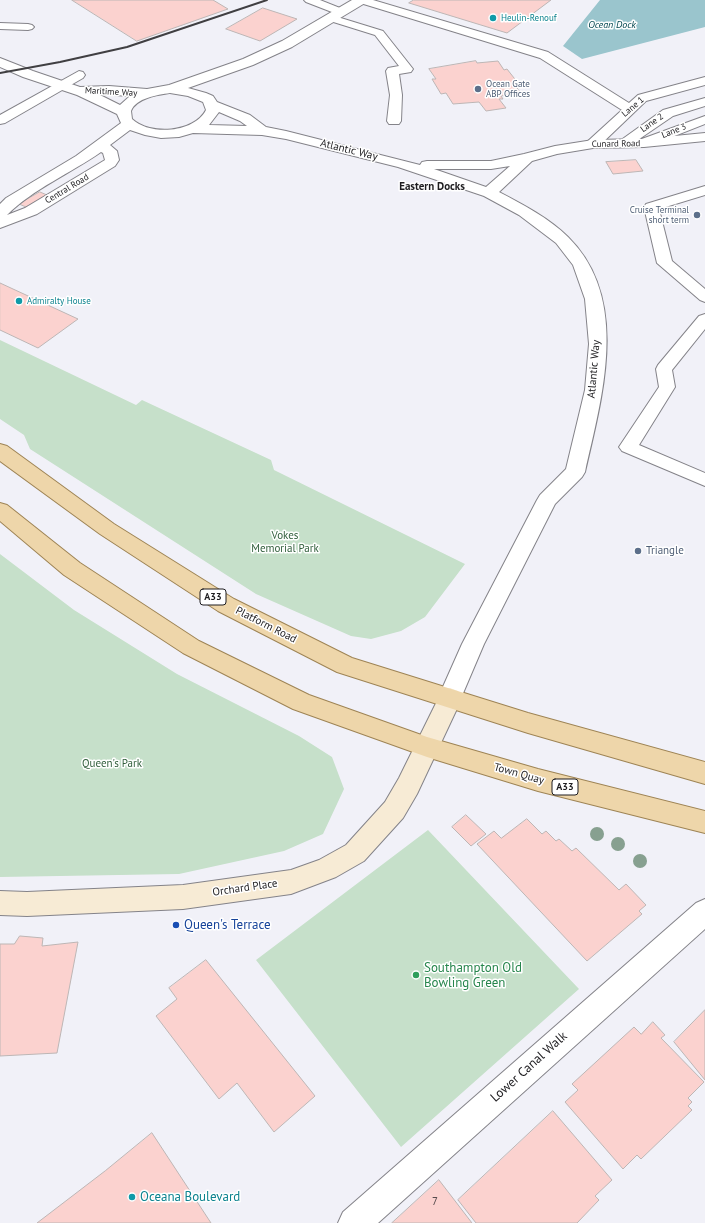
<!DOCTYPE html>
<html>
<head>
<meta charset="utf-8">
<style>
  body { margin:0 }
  canvas { display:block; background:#f1f1f8 }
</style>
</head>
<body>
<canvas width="705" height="1223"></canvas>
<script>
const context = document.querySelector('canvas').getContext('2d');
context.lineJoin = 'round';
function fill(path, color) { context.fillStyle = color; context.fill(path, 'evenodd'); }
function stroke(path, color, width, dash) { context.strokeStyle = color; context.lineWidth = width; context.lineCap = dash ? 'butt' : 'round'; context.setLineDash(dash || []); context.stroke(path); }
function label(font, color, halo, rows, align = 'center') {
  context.font = font + ' "PT Sans",sans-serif'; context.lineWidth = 3; context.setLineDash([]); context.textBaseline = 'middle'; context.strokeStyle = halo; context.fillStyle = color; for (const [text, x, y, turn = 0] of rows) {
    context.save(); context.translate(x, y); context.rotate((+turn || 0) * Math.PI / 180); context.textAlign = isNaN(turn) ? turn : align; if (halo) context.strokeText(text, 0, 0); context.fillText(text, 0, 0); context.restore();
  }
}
const green = new Path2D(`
  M0,340L136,405L142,400L271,460L274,470L465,564L425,617L401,631L371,639L351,636L256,594L30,449L24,435L0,419Z
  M0,554L74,610L177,674L299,736L332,757L344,789L323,834L284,851L179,874L0,877Z
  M428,830L579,989L401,1147L256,960Z`);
const water = new Path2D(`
  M600,0H705V27L582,59L563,46Z`);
const building = new Path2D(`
  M72,0H213L228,9L137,41Z
  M414,0H551L507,33L409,3Z
  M263,8L297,19L260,41L226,29Z
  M476,61L477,63L498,61L504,70L507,69L518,83L514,84L521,93L501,96L503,99H499L506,108L486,111L479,102L453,104L446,93L441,94L432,79H436L429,69Z
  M636,160L643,171L613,174L606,162Z
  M40,192L47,195L26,207L19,204Z
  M0,283L78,319L38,348L0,330Z
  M466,815L486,834L471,846L452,827Z
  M527,819L542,834L546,831L556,841L559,839L572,851L576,848L619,890L626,884L646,905L639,911L642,914L587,961L477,844L494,831L501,838Z
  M20,936L43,938L42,946L78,942L57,1053L0,1056V944H14Z
  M206,960L315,1096L274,1132L237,1083L219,1099L156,1016L177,999L169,988Z
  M705,1010V1080L674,1042Z
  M653,1022L665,1035L661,1038L704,1082L688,1098L692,1102L688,1106L692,1110L641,1159L637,1155L623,1169L565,1102L578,1090L572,1084L634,1027L641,1034Z
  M553,1111L612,1180L595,1196L599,1200L577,1223H476L458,1200Z
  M152,1133L211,1223H37L105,1171Z
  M439,1180L472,1223H392Z`);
const lane = new Path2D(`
  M304,0H320L345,10L347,12L345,14H337L306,2Z
  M355,0H373L548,52L629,103L638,95L705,77V85L646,101L598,147H588L586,144L588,141L622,110L540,58L357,2Z
  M331,15L383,31L413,69L411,72L399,74L402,95L401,121L399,124H389L387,121L390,95L386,71L388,68L399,66L375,35L327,20L325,18L327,16Z
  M0,23L28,24L32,25L34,27L32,29L28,30L0,29Z
  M79,71L83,72L85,75L83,78L5,123L0,124V115Z
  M705,98V106L673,116L629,146H619L617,143L663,110Z
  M705,116V124L649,146H639L637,143L639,140Z
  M705,186V195L659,209L672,261L705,289V302L700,300L657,263L644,207L646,204Z
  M705,314V329L672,370L675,387L639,445L705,473V486L622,451L619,447L659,387L656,369L658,365L699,316Z`);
const street = new Path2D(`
  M352,0H367L365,3L292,47L253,65L188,88L206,93L213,96L217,102L250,115L266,127L286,131L420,165L422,162L427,161H491L524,154L555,146L593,140L644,139L705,133V141L644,147L593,148L557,154L532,161L499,192C522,204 549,218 568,237C631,299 602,397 585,472L582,477L555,504L484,644L458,705L450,708L442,705L438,698L462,644L537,500L540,495L566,469L585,390L589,344L585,299L573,265L556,243L519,215L484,196L398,167L286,139L262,135L193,133L179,137L161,138L145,135L130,130L110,145L117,151L119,160L115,166L37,214L0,228V204L6,198L76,156L121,123L117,114L77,95L23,77L0,67V58L33,71L80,87L109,86L147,89L169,85L243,59L282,41ZM170,93L188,96L203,102L206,110C194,133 150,136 132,119L131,111C136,98 157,95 170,93ZM98,94L130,96L120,105ZM219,112L240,121L247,126L209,125ZM101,152L103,153L105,160L25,208L7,215C33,189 71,173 101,152ZM510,166L486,187L434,169H491Z
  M705,899V929L378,1223H338L343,1212L696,903Z`);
const secondary = new Path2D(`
  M450,688L458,691L462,698L417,794L403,818L364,861L336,877L291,894L183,909L27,916L0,915V891L27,892L183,885L291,870L319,860L346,845L385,802L399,778L442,691Z`);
const primary = new Path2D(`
  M0,444L7,446L114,524L234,599L352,658L528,713L705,762V784L528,733L337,672L218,611L100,534L0,461Z
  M0,503L7,505L80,563L199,641L309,695L427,737L538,769L705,811V833L538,791L427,757L293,709L183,653L64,575L0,521Z`);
const rail = new Path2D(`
  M0,73L60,62L127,47L267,0`);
const trees = [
  [597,834],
  [618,844],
  [640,861]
];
const markers = [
  [493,18,4,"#0f9aa8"],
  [478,89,4,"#5c6f8a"],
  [697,215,4,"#5c6f8a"],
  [19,301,4,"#0f9aa8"],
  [638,551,4,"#5c6f8a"],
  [176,925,4,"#1a4fb4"],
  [416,975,4,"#2e9e5b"],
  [132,1197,4,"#0f9aa8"]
];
const farCulturenames = [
  ["Heulin-Renouf",501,18],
  ["Admiralty House",27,301]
];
const farServicenames = [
  ["Ocean Gate",486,84],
  ["ABP Offices",486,94],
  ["Cruise Terminal",689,210,"right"],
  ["short term",689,220,"right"]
];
const farStreetnames = [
  ["Maritime Way",111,92,3],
  ["Lane 1",633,107,-40],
  ["Lane 2",652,123,-35],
  ["Lane 3",674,131,-22],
  ["Cunard Road",616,144,-1],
  ["Central Road",67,189,-31]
];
const farWaternames = [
  ["Ocean Dock",612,25]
];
const shields = [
  [213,597,26],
  [565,787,26]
];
const shieldNames = [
  ["A33",213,597],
  ["A33",565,787]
];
const streetNames = [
  ["Atlantic Way",349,150,14],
  ["Atlantic Way",594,369,-85],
  ["Platform Road",266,625,27],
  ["Town Quay",519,774,16],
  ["Orchard Place",245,888,-8]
];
const farQuarternames = [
  ["Eastern Docks",432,187]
];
const parkNames = [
  ["Vokes",285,536],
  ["Memorial Park",285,549],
  ["Queen's Park",112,764]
];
const serviceNames = [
  ["Triangle",646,551]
];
const nearNumbernames = [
  ["7",435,1202]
];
const nearTransitnames = [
  ["Queen's Terrace",184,925]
];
const nearLeisurenames = [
  ["Southampton Old",424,968],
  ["Bowling Green",424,983]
];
const nearStreetnames = [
  ["Lower Canal Walk",529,1067,-42]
];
const nearCulturenames = [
  ["Oceana Boulevard",140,1197]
];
fill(green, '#c6e0ca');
fill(water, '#9ac5cd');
fill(building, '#fbd2cf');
stroke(building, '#bdb6b5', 1);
stroke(lane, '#848389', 2);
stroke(street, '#848389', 2);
stroke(secondary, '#848389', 2);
stroke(primary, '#9e8455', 2);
fill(lane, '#fff');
fill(street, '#fff');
fill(secondary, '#f7ebd5');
fill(primary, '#eed6aa');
stroke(rail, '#403f42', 2);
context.fillStyle = '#87a090';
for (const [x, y] of trees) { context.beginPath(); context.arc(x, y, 7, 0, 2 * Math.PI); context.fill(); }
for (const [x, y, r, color] of markers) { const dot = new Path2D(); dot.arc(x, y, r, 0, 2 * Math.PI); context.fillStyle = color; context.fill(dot); stroke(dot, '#fff', 1.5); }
label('9px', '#0d838f', '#fff', farCulturenames, 'left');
label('9px', '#4e5e75', '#fff', farServicenames, 'left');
label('9px', '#1e1d20', '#fff', farStreetnames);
label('italic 10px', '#02464f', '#fff', farWaternames);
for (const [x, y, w] of shields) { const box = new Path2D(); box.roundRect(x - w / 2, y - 8, w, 16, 3); context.fillStyle = '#fff'; context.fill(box); stroke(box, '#1e1d20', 1); }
label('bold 10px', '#1e1d20', null, shieldNames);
label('11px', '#1e1d20', '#fff', streetNames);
label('bold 11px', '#1e1d20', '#fff', farQuarternames);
label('11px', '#305e3b', '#fff', parkNames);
label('11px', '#4e5e75', '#fff', serviceNames, 'left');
label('11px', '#554a4c', null, nearNumbernames);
label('13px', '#164399', '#fff', nearTransitnames, 'left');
label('13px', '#27864d', '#fff', nearLeisurenames, 'left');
label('13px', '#1e1d20', '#fff', nearStreetnames);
label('13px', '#0d838f', '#fff', nearCulturenames, 'left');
</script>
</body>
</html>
